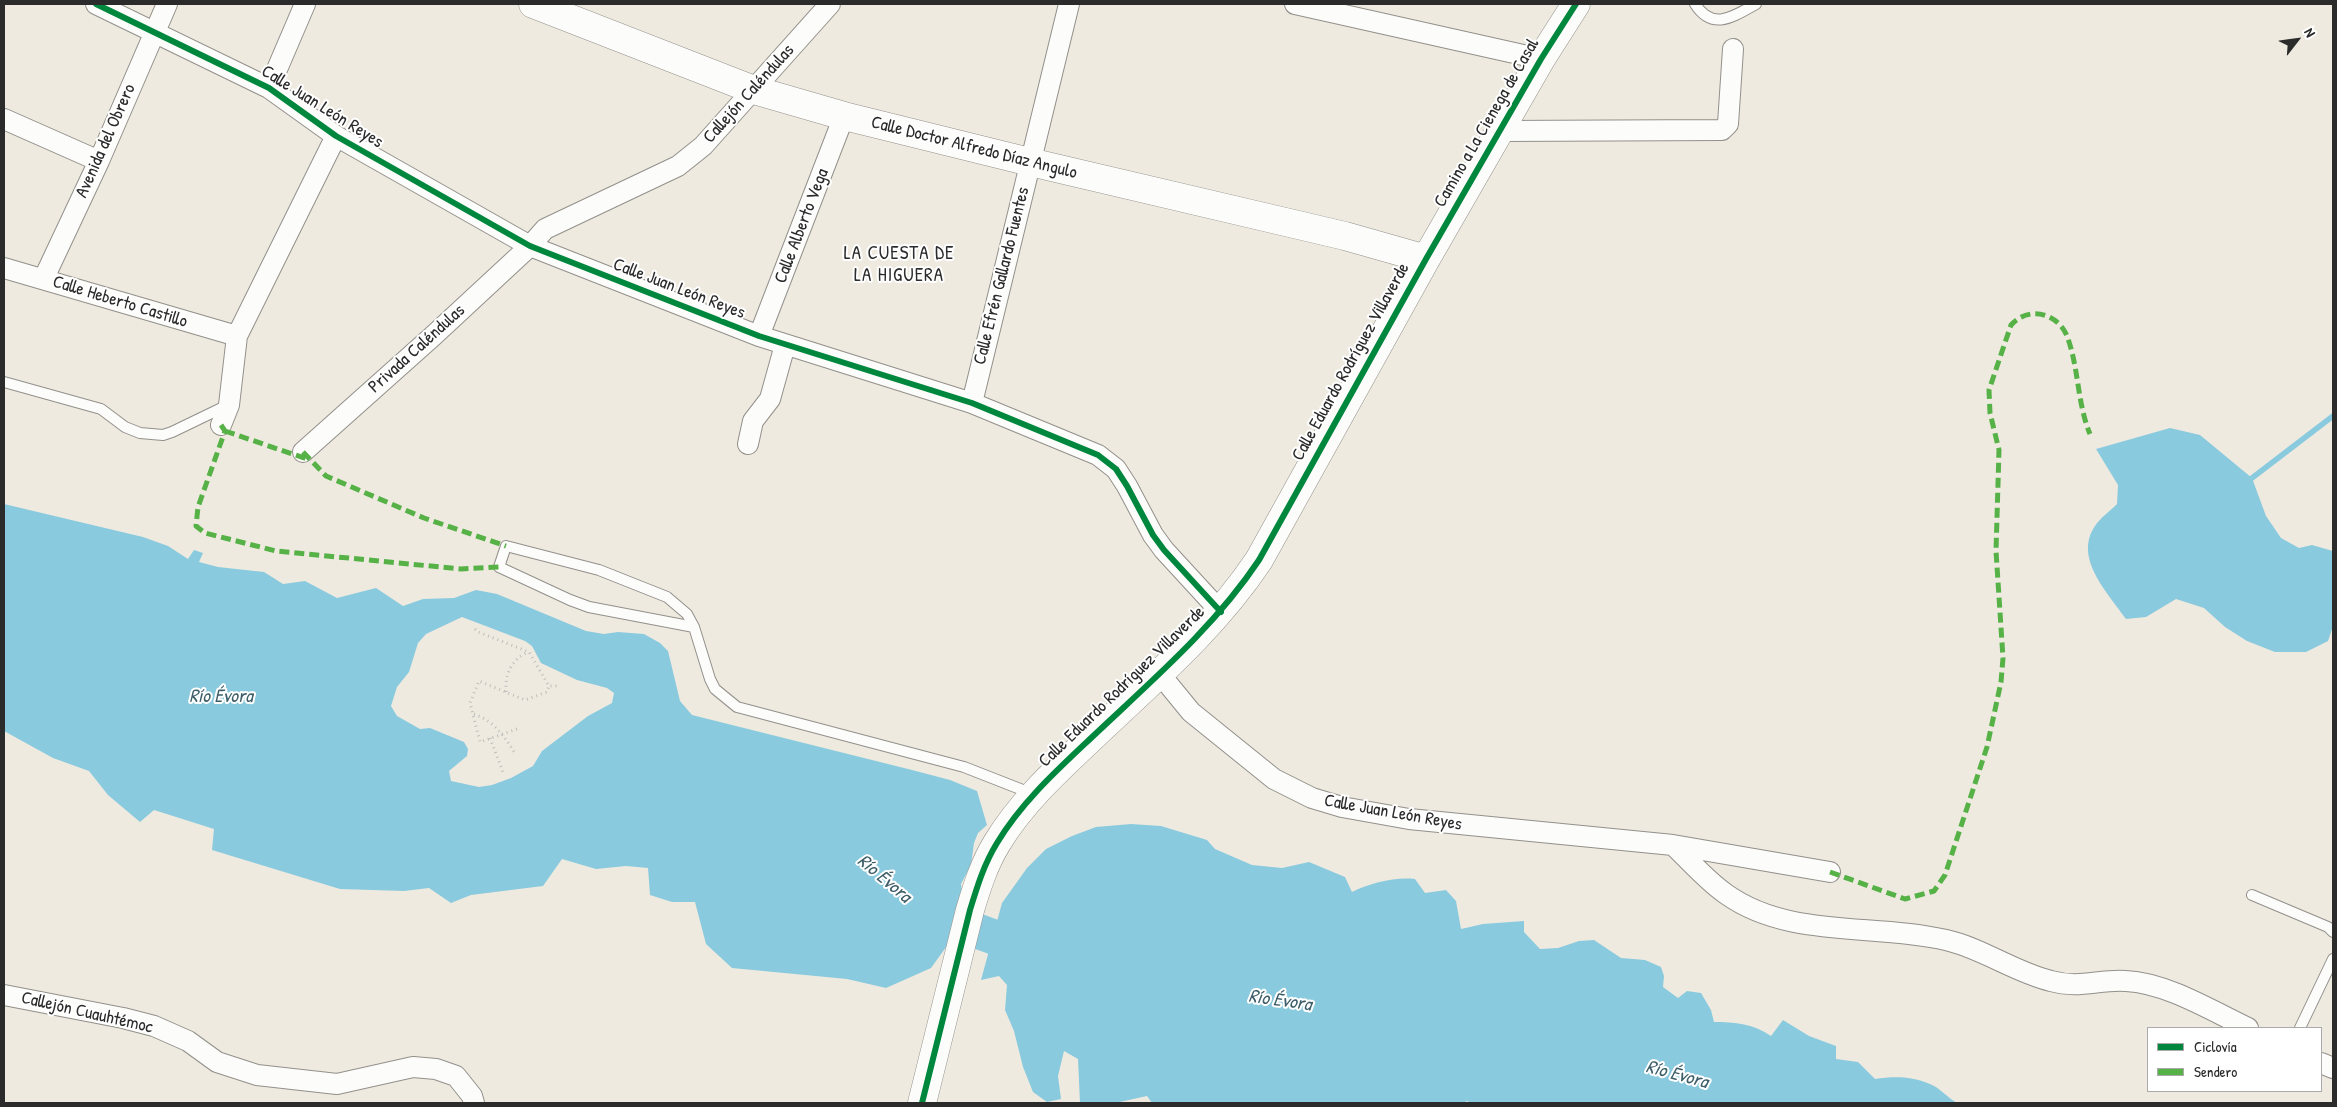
<!DOCTYPE html>
<html>
<head>
<meta charset="utf-8">
<style>
  body { margin:0 }
  #map { position:relative; width:2337px; height:1107px; overflow:hidden; background:#eeeae0; font-family:"Patrick Hand",sans-serif }
  canvas { display:block }
  .frame { position:absolute; inset:0; border:5px solid #2b2b2b; pointer-events:none }
  .legend { position:absolute; left:2147px; top:1027px; width:175px; height:65px; box-sizing:border-box; background:#fff; border:1px solid #aaa; margin:0; padding:6px 9px; list-style:none; font-size:15px; color:#2b2b2b }
  .legend li { display:flex; align-items:center; gap:10px; height:25px }
  .legend b { width:25px; border:1px solid #aaa }
  .north { position:absolute; left:2272px; top:15px; width:50px; height:50px; -webkit-text-stroke:4px #fff; paint-order:stroke; rotate:60deg; font-size:14px; font-weight:700; line-height:20px; text-align:center; color:#2b2b2b }
  .north::after { content:''; display:block; margin:auto; width:18px; height:22px; background:#2b2b2b; clip-path:polygon(50% 0,100% 100%,50% 72%,0 100%) }
</style>
</head>
<body>
<div id="map">
<canvas width="2337" height="1107"></canvas>
<div class="frame"></div>
<ul class="legend">
<li><b style="height:6px;background:#00873e"></b>Ciclovía</li>
<li><b style="height:6px;background:#56b246"></b>Sendero</li>
</ul>
<div class="north">N</div>
</div>
<script>
const context = document.querySelector('canvas').getContext('2d');
context.lineJoin = 'round';
function fill(path, color) { context.fillStyle = color; context.fill(path, 'evenodd'); }
function stroke(path, color, width, dash) { context.strokeStyle = color; context.lineWidth = width; context.lineCap = dash ? 'butt' : 'round'; context.setLineDash(dash || []); context.stroke(path); }
function label(font, color, halo, rows, align = 'center') {
  context.font = font + ' "Patrick Hand",sans-serif'; context.lineWidth = 4; context.setLineDash([]); context.textBaseline = 'middle'; context.strokeStyle = halo; context.fillStyle = color; for (const [text, x, y, turn = 0] of rows) {
    context.save(); context.translate(x, y); context.rotate((+turn || 0) * Math.PI / 180); context.textAlign = isNaN(turn) ? turn : align; if (halo) context.strokeText(text, 0, 0); context.fillText(text, 0, 0); context.restore();
  }
}
const water = new Path2D(`
  M2170,428L2200,435L2252,478L2266,516L2281,538L2299,548L2312,545L2333,551V626L2328,641L2306,652H2275L2247,641L2225,627L2204,608L2176,599L2146,617L2126,619C2108,593 2073,558 2095,526C2100,518 2110,511 2117,504L2118,485L2096,449Z
  M4,504L143,537L168,546L188,559L194,550L203,553L199,562L218,567L264,572L283,584L305,581L337,598L376,588L403,606L423,599L454,598L476,590L497,594L586,631L604,634L618,632L644,634L660,643L668,651L680,701L692,715L912,770L950,780L977,791L987,825L978,833L974,843L971,865L961,884L963,899L949,943L931,968L886,988L847,979L732,968L706,944L695,902H672L650,895L648,868L626,866L596,869L562,859L543,886L471,895L451,903L429,888L404,891L340,889L212,850L214,829L154,810L140,822L108,795L89,771L53,758L4,731ZM462,617L525,641L532,646L541,663L577,680L607,688L614,693L612,703L588,716L542,751L533,766L511,778L492,785L479,787L451,781L449,771L467,756L468,749L464,742L430,728L420,729L397,716L391,706L397,687L409,672L418,643L426,634Z
  M1131,824L1161,826L1207,840L1215,849L1252,865L1282,868L1309,862L1345,877L1352,892C1371,883 1394,877 1415,879L1425,893L1446,890L1456,901L1461,929L1483,924L1524,921V932L1540,949L1558,948L1579,941L1594,940L1621,958L1645,960L1661,967L1664,976L1663,987L1678,998L1687,991L1701,993L1711,1010L1714,1022C1735,1022 1754,1024 1771,1036L1783,1020L1809,1036L1836,1046V1059L1858,1062L1875,1079C1896,1076 1916,1076 1936,1087C1942,1091 1950,1099 1957,1103H1470L1467,1101L1463,1103H1152L1147,1096L1115,1103H1080L1078,1059L1064,1051L1058,1076L1061,1099L1047,1102L1033,1092L1023,1067L1014,1031L1005,1010L1007,985L999,976L981,980L1002,903L1027,868L1046,849L1072,836L1096,827Z`);
const stream = new Path2D(`
  M2252,478L2333,416`);
const river = new Path2D(`
  M934,915L1037,953`);
const path = new Path2D(`
  M475,629L478,632L529,652L549,686H557
  M506,692C505,674 511,660 528,652
  M474,714C494,721 505,737 516,755
  M517,729L480,742L470,703L479,681L525,700L547,692L549,686
  M490,738L503,772`);
const lane = new Path2D(`
  M1695,4C1713,32 1734,16 1756,4
  M4,382L101,409L125,427L140,433L163,435L172,432L228,405
  M694,627L589,607L570,600L499,567L506,546L599,570L667,597L687,614L694,627L710,679L715,689L737,707L964,767L1033,794
  M2252,895L2328,927L2333,932
  M2300,1028L2333,959`);
const street = new Path2D(`
  M96,4L269,88L336,136L530,246L759,336L972,403L1098,455L1116,469L1127,486L1153,535L1164,550L1221,612
  M1295,4L1541,59
  M269,88L305,4
  M4,119L99,161
  M1501,131L1722,130L1728,124L1733,49
  M4,268L237,336
  M44,278L99,161L167,4
  M759,336L844,116
  M972,403L1069,4
  M221,425L229,405L237,336L336,136
  M748,444L753,421L770,399L785,345
  M303,452L433,336L530,246L545,229L678,166L703,146L830,4
  M1159,673L1191,712L1274,779L1312,798L1342,807L1409,819L1673,845L1830,872
  M1673,845C1690,861 1707,881 1726,894C1789,939 1874,923 1946,940C1982,948 2014,972 2051,981C2080,989 2099,979 2126,981C2167,983 2212,1011 2248,1028
  M4,995L123,1018L154,1026L188,1041L217,1062L257,1075L337,1084L413,1067L436,1069L456,1076L472,1096L474,1103
  M2321,1063L2333,1068`);
const secondary = new Path2D(`
  M533,4L754,90L844,116L1030,162L1345,236L1426,259
  M922,1103L970,910C977,887 984,864 997,843C1021,803 1056,771 1090,739C1150,682 1213,629 1259,560L1426,259L1541,59L1576,4`);
const quiet = new Path2D(`
  M221,425L225,431L198,507L196,526L205,533L276,551L461,569L499,567
  M225,431L310,460
  M303,452L326,476L424,518L506,546
  M1830,872L1905,899L1934,891L1945,875L1987,747L2001,682L2003,658L1996,551L1999,450L1990,413L1989,390L2011,325C2028,306 2057,312 2067,336C2079,368 2077,403 2090,434`);
const cycleway = new Path2D(`
  M96,4L269,88L336,136L530,246L759,336L972,403L1098,455L1116,469L1127,486L1153,535L1164,550L1221,612
  M922,1103L970,910C977,887 984,864 997,843C1021,803 1056,771 1090,739C1150,682 1213,629 1259,560L1426,259L1541,59L1576,4`);
const streetNames = [
  ["Callejón Caléndulas",749,94,-48],
  ["Calle Juan León Reyes",322,107,32],
  ["Camino a La Cienega de Casal",1487,123,-60],
  ["Avenida del Obrero",106,141,-66],
  ["Calle Doctor Alfredo Díaz Angulo",974,148,14],
  ["Calle Alberto Vega",802,226,-69],
  ["Calle Efrén Gallardo Fuentes",1002,276,-76],
  ["Calle Juan León Reyes",679,289,21],
  ["Calle Heberto Castillo",120,302,17],
  ["Privada Caléndulas",417,349,-42],
  ["Calle Eduardo Rodríguez Villaverde",1351,362,-61],
  ["Calle Eduardo Rodríguez Villaverde",1122,687,-44],
  ["Calle Juan León Reyes",1393,813,10],
  ["Callejón Cuauhtémoc",87,1013,13]
];
const neighbourhoodNames = [
  ["LA CUESTA DE",899,254],
  ["LA HIGUERA",899,276]
];
const waterNames = [
  ["Río Évora",221,697],
  ["Río Évora",884,879,40],
  ["Río Évora",1280,1001,8],
  ["Río Évora",1677,1075,15]
];
fill(water, '#8acade');
stroke(stream, '#8acade', 5.5);
stroke(river, '#8acade', 35);
stroke(lane, '#93908b', 12);
stroke(street, '#93908b', 22);
stroke(secondary, '#93908b', 29);
stroke(path, '#bebebb', 3, [1, 4]);
stroke(lane, '#fcfcfa', 10);
stroke(street, '#fcfcfa', 20);
stroke(secondary, '#fcfcfa', 28);
stroke(quiet, '#56b246', 5, [10, 5]);
stroke(cycleway, '#00873e', 6);
label('18px', '#2b2b2b', '#fff', streetNames);
context.letterSpacing = '1px';
label('19px', '#2b2b2b', '#fff', neighbourhoodNames);
context.letterSpacing = '0px';
label('italic 19px', '#3d5e69', '#fff', waterNames);
</script>
</body>
</html>
